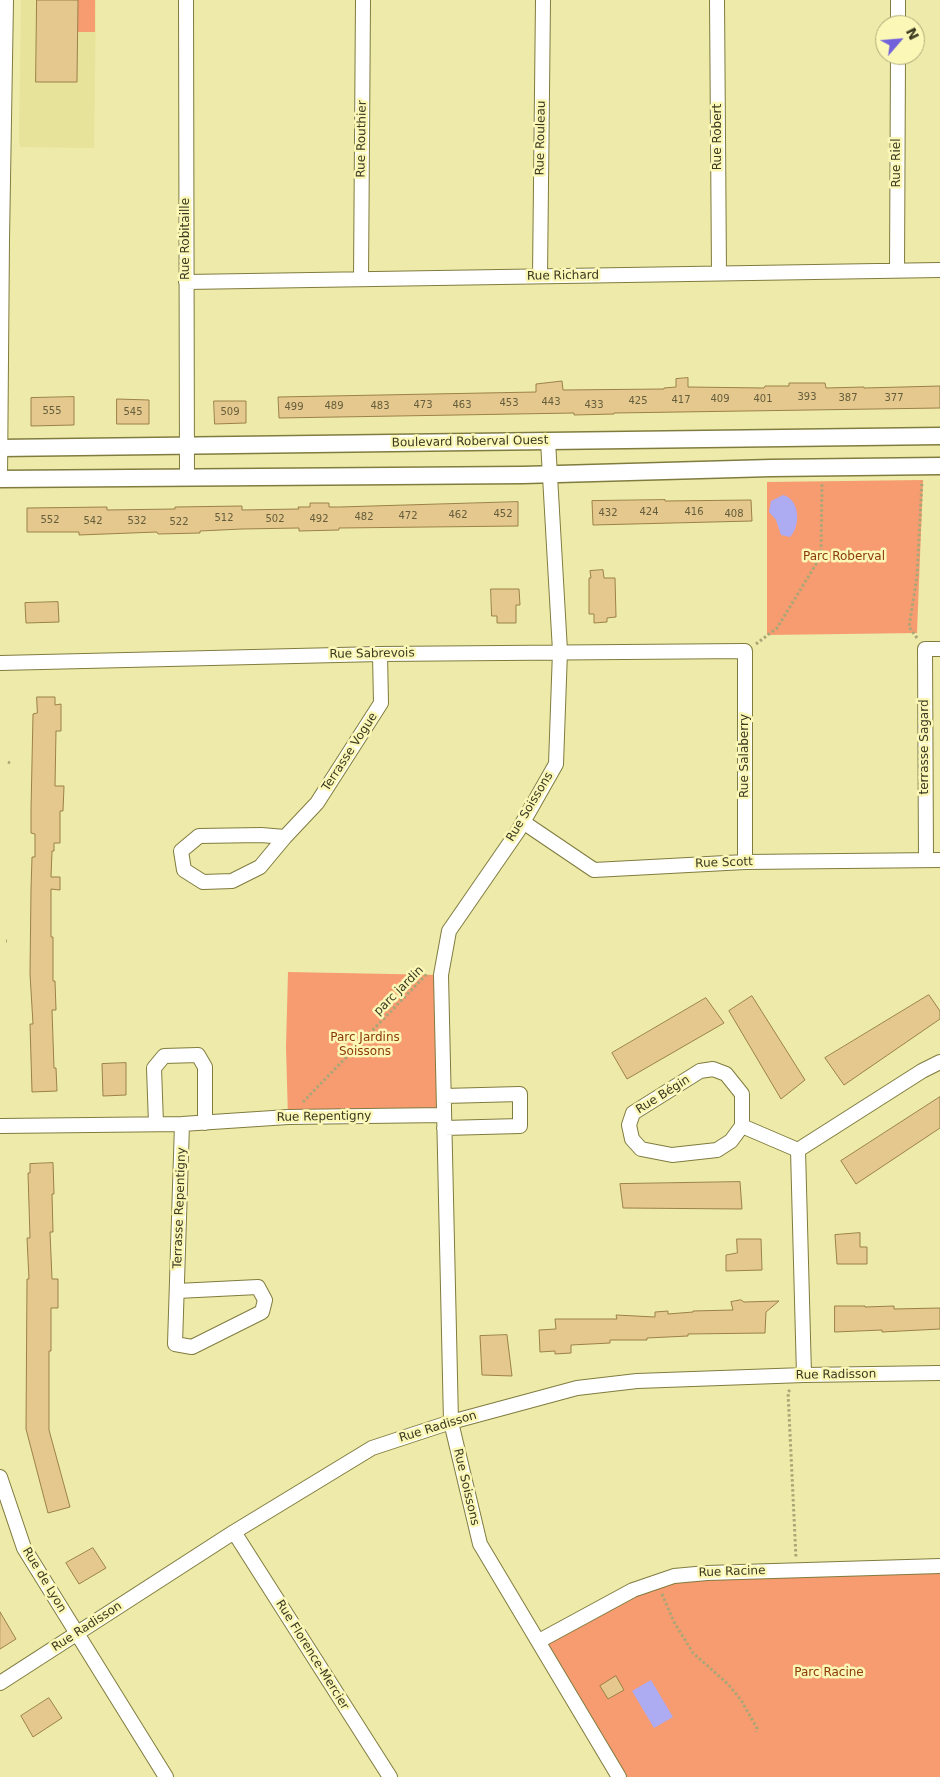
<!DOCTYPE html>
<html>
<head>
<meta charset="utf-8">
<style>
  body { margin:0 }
  #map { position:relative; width:940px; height:1777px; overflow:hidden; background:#edeaaa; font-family:"DejaVu Sans",sans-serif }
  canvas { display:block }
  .north { position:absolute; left:875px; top:15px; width:50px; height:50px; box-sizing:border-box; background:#fbf7b7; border:1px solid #aeab7b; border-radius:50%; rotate:63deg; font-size:14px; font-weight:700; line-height:20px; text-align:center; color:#3b3920 }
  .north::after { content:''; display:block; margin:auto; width:18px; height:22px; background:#7161db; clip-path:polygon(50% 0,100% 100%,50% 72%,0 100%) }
</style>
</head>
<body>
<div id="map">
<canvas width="940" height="1777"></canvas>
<div class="north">N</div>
</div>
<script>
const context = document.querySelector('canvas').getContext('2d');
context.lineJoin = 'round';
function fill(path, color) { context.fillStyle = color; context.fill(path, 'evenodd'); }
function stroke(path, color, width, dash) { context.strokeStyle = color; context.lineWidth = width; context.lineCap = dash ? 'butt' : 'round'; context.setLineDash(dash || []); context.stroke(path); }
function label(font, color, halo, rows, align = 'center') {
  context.font = font + ' "DejaVu Sans",sans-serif'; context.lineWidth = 5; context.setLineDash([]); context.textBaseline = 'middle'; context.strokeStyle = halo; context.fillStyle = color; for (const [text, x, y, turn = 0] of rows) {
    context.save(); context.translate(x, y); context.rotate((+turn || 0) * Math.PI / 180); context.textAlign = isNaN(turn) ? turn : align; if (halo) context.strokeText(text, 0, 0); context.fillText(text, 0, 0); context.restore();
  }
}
const built = new Path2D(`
  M21,0H96L94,148L20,147L19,142Z`);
const green = new Path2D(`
  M78,0H95V32H77Z
  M923,480L917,633L767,635V482Z
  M288,972L441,975L444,1115L288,1117L286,1047Z
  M940,1566V1777H619L539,1641L674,1576Z`);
const water = new Path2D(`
  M783,495C800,499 801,526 790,537L781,535L776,520L769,512L771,501Z
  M651,1680L673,1717L654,1728L632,1691Z`);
const building = new Path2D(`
  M37,0H78L77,82H36Z
  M688,378V387L764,388L765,386H789V383H825L826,388L864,387V388L940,386V408L614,413V414L574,415V413L279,418L278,397L536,392V384L562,381L563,390L664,389V388L676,387V379Z
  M74,397V425L31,426V398Z
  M117,399L149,400V424H117Z
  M214,401H246V423L215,424Z
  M665,500V501L751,500L752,521L593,525L592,501Z
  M518,502V526L339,528V530L299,531V528L242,529L200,531V533L158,534L157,532L79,535V532H27V508L107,507V510L175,509V507L242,506V510L299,509L298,507H310V503H329V507H339Z
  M603,570L604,578H615L616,617L607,618V622L594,623V614H589V578H591L590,571Z
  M491,589H519L520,605H516V623H497V616H492Z
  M58,602L59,622L26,623L25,603Z
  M37,697H55V705L61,704V731H56L55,786H64L63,811H60V843H54V851H52L51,877H60V890L51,889V937H53V981H55L56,1010H52L54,1068H56L57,1091L32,1092L30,1024H33L30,974L31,889L32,857H35V834L31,833V810L33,714L37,713Z
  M929,995L940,1011V1019L844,1085L825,1058Z
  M752,996L805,1080L781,1099L729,1011Z
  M706,998L724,1023L627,1079L612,1053Z
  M126,1063V1095L103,1096L102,1064Z
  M940,1097V1128L856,1184L841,1161Z
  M53,1163L54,1194H52L53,1232H50L52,1279H58V1308H51V1351H49V1430L70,1507L48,1513L26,1429L27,1279H29L27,1238H30L28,1173H30V1164Z
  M740,1182L742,1209L623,1208L620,1184Z
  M860,1233V1247H867V1264H837L835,1235Z
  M737,1239H761L762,1270L726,1271V1255L737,1253Z
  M741,1300L744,1302L779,1301L766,1312L765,1333L688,1334V1336L647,1338V1340H610V1343L571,1345V1353L555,1354V1351L540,1352L539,1330L556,1329L555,1319H617L616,1315L655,1317V1312L668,1311V1314L693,1312V1311L733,1310L731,1302Z
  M835,1306H865V1307L894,1306V1309L940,1308V1329L882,1332V1330L835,1332Z
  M507,1335L512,1376L482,1375L480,1336Z
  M93,1548L106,1568L79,1584L66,1563Z
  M0,1612L16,1639L0,1649Z
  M616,1676L624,1690L608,1699L600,1686Z
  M49,1698L62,1718L33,1737L21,1716Z`);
const path = new Path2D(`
  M821,556L825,558
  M917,638L909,627L917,576L922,481
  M756,644L777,628L821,556L822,483
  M8,762L10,763
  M6,941H7
  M303,1102L427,974
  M790,1390L788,1392L796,1558
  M662,1594L674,1622L693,1653L728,1684L741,1700L757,1728L756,1732`);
const minor = new Path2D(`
  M186,0L187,478
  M717,0L719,273
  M898,25V0
  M897,270L898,55
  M540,276L543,0
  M361,279L363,0
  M186,282L940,270
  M548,441L560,651L556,764L518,831L449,931L441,975L451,1422L480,1544L619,1777
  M0,479L2,239L6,0
  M0,663L380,654L745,651V862
  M523,822L594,870L745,862L940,860
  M285,837L261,835L199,836L181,851L184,870L203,882L232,881L260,867L285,837L317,803L381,703L380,654
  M926,860L925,649H940
  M713,1069L726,1074L742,1094V1126L731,1141L717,1150L672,1155L641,1149L632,1139L629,1125L633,1113L700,1071Z
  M444,1096L520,1094V1126L444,1128
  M156,1124L154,1068L164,1056L198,1055L205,1067V1123
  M0,1126L182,1124L288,1117L444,1115
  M742,1126L798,1150
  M177,1291L258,1287L265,1300L262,1312L192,1347L175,1344L182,1124
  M804,1375L798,1150L922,1071L940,1062
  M0,1477L24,1548L166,1777
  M234,1532L390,1777
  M539,1641L633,1590L674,1576L707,1573L940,1566
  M0,1683L234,1532L372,1448L451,1422L577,1388L637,1381L804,1375L940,1373`);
const tertiary = new Path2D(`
  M0,448L940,436
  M0,479L523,475L771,468L940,466`);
const numberNames = [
  ["393",807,397],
  ["387",848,398],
  ["377",894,398],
  ["409",720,399],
  ["401",763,399],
  ["417",681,400],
  ["425",638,401],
  ["443",551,402],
  ["453",509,403],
  ["473",423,405],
  ["463",462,405],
  ["433",594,405],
  ["489",334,406],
  ["483",380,406],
  ["499",294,407],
  ["555",52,411],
  ["545",133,412],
  ["509",230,412],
  ["424",649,512],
  ["416",694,512],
  ["432",608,513],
  ["452",503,514],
  ["408",734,514],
  ["462",458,515],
  ["472",408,516],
  ["482",364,517],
  ["512",224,518],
  ["502",275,519],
  ["492",319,519],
  ["552",50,520],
  ["542",93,521],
  ["532",137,521],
  ["522",179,522]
];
const streetNames = [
  ["Rue Robert",718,137,-90],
  ["Rue Rouleau",541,138,-89],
  ["Rue Routhier",362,139,-89],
  ["Rue Riel",897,163,-90],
  ["Rue Robitaille",186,239,-90],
  ["Rue Richard",563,276,-1],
  ["Boulevard Roberval Ouest",470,442,-1],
  ["Rue Sabrevois",372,654,-1],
  ["terrasse Sagard",925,747,-90],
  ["Terrasse Vogue",350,752,-57],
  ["Rue Salaberry",745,756,-90],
  ["Rue Soissons",530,807,-59],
  ["Rue Scott",724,863,-2],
  ["parc jardin",399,991,-45],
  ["Rue Bégin",663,1095,-32],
  ["Rue Repentigny",324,1117,-1],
  ["Terrasse Repentigny",180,1208,-88],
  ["Rue Radisson",836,1375,-1],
  ["Rue Radisson",438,1427,-17],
  ["Rue Soissons",466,1487,77],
  ["Rue Racine",732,1572,-2],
  ["Rue de Lyon",44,1580,59],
  ["Rue Radisson",87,1627,-33],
  ["Rue Florence-Mercier",312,1655,58]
];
const parkNames = [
  ["Parc Roberval",844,557],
  ["Parc Jardins",365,1038],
  ["Soissons",365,1052],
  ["Parc Racine",829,1673]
];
fill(built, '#e7e39a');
fill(green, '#f79b70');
fill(water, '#adabf2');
fill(building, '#e4c88d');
stroke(building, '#9b8148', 1);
stroke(minor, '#807c3f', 16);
stroke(tertiary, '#807c3f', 19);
stroke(path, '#aaa776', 3, [2.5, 2.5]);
stroke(minor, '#fff', 14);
stroke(tertiary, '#fff', 16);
label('10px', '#655d3b', null, numberNames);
label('12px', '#3b3920', '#fbf7b7', streetNames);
label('12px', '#8c3a08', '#fbf7b7', parkNames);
</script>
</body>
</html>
